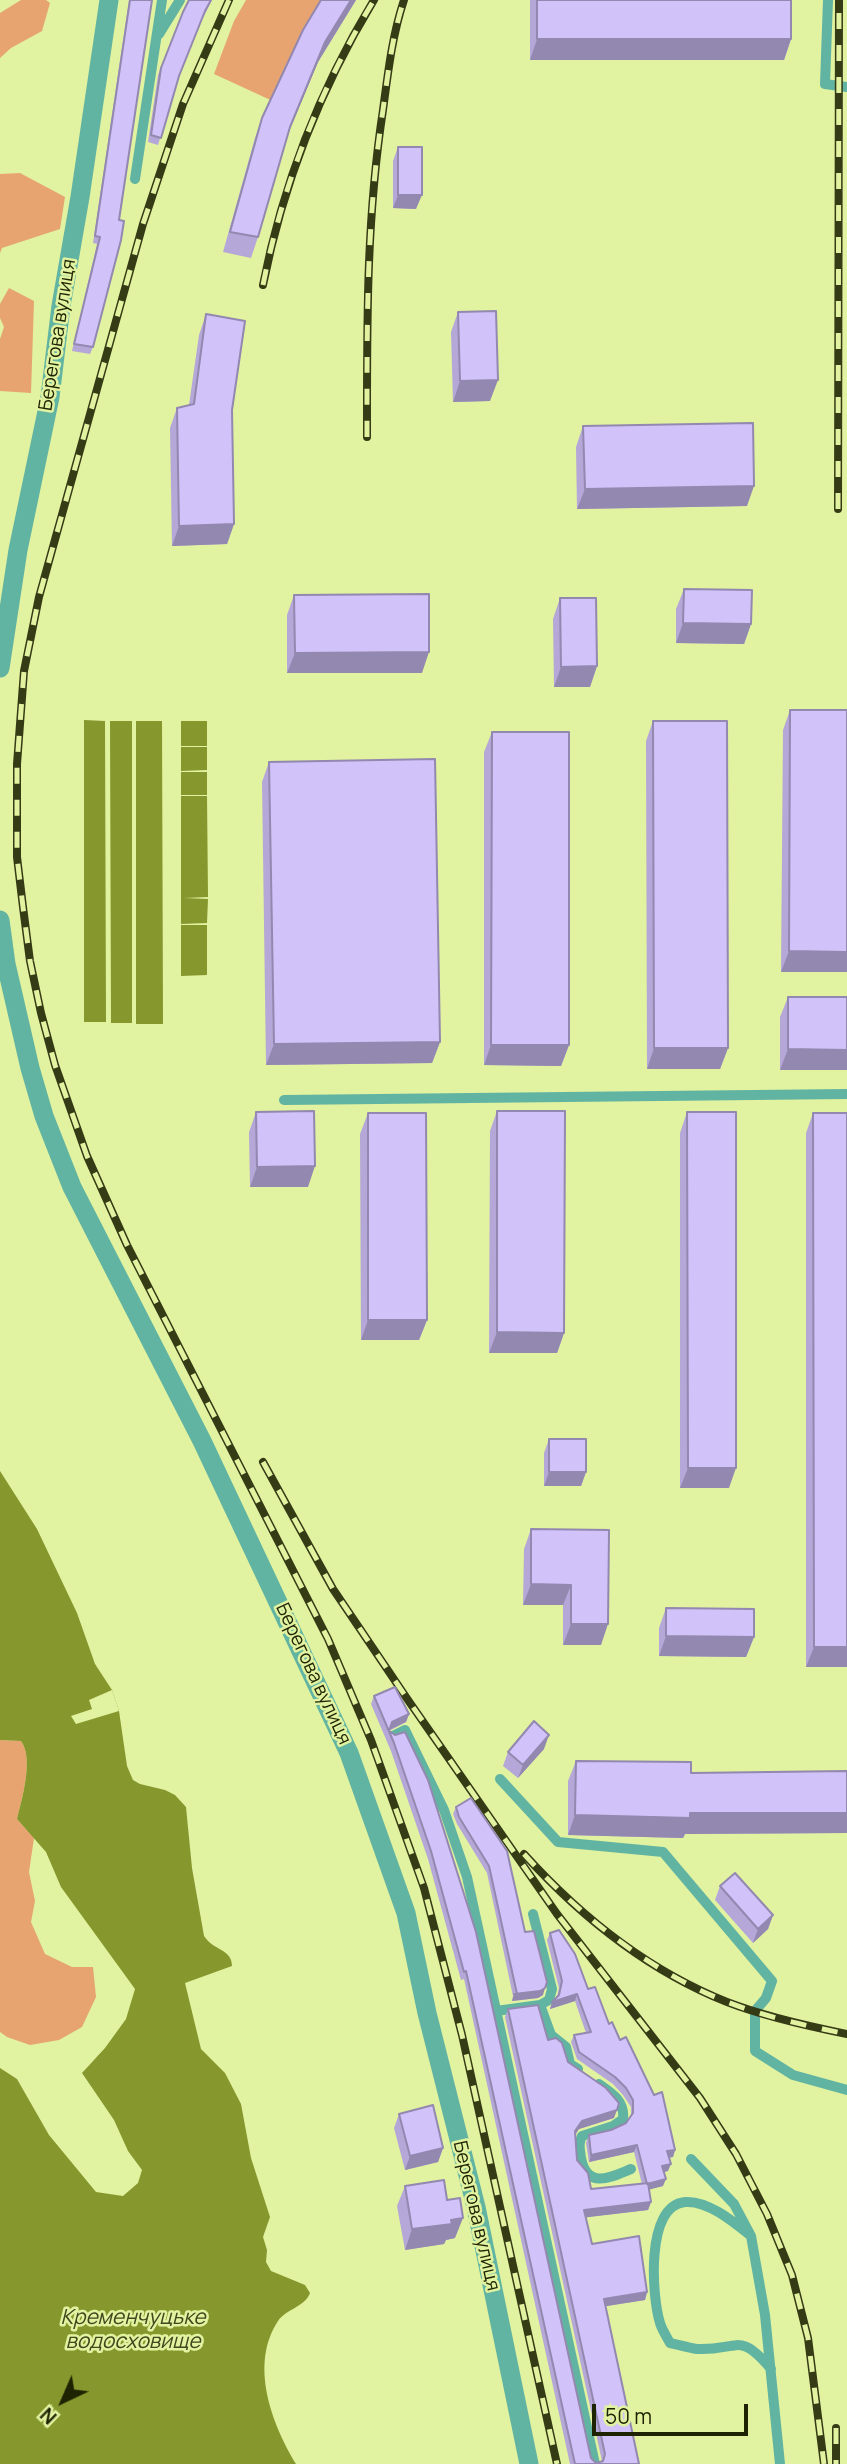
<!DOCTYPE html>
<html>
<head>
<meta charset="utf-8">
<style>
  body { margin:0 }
  #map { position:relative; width:847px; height:2464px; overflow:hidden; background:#e1f2a0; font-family:Manrope,sans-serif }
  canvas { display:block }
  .north { position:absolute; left:28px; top:2366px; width:70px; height:70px; -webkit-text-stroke:5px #e1f2a0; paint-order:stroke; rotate:224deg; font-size:19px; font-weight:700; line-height:28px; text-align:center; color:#1e2302 }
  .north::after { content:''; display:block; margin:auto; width:24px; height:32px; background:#1e2302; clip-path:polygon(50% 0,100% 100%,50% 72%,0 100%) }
  .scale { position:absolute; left:592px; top:2404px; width:156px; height:32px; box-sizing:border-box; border:4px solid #1e2302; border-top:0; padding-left:9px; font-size:21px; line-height:24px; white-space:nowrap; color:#1e2302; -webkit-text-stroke:5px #e1f2a0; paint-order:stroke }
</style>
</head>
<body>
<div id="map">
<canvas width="847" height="2464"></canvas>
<div class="north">N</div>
<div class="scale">50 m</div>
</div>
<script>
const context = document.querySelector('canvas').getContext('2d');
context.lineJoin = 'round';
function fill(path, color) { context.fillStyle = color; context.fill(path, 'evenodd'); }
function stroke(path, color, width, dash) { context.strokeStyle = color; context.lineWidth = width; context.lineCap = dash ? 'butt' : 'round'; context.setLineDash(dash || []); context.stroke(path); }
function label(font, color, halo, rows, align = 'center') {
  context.font = font + ' Manrope,sans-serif'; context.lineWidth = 5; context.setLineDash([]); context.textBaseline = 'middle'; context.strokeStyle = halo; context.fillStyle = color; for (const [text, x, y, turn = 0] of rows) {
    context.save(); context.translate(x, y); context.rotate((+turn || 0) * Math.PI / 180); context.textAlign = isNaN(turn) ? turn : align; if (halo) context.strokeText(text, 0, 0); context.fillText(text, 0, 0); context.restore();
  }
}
const green = new Path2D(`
  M21,0H46L50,3L42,31L11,48L0,58V13Z
  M246,0H324L277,103L214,74L234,21Z
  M20,173L65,197L60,229L2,248L0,253V174Z
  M9,288L34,301L31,393L0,391V339L4,327L0,318V304Z
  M0,1740L21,1741C34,1758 22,1799 17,1819L34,1838L29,1872L35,1901L31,1922L45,1954L72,1967H93L96,1997L82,2027L59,2040L30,2045L7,2037L0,2032Z`);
const water = new Path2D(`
  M84,720L105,721L106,1022H84Z
  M110,721H132V1023H111Z
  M136,721H162L163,1024H136Z
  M181,721H207V746H181Z
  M181,747H207V770L181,771Z
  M181,772H207V795H181Z
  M181,796H207L208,897L184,898L208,899L207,923L181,924Z
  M181,925H207V975L181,976Z
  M0,1471L37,1529L77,1613L95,1664L112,1690L119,1711L127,1766L133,1780L140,1784L165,1790L175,1795L186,1807L192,1868L204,1936C214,1951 232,1949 232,1966L185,1983L201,2049L225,2073L241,2104L251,2158L270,2217L263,2237L267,2250L266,2262L271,2271L305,2285L310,2293C305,2307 286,2309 278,2321C249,2365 272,2424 296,2464H0V2068L17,2079L49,2135L96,2192L123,2196L138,2183L142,2170L128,2151L114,2120L82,2073L105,2048L126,2019L135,1989L61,1887L46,1852L17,1819C22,1799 34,1758 21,1741L0,1740Z`);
const pier = new Path2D(`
  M112,1690L119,1711L76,1724L71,1716L92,1709L89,1700Z`);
const service = new Path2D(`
  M828,0L825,84L847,87
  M159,34L180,0
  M135,179L162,0
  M284,1100L847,1094
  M393,1736L405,1730L444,1810L467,1877L595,2464
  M500,1779L558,1842L663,1852L772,1981L766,1998L755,2011V2051L793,2075L847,2090
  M533,1914L552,1989L549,2000L540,2005
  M496,2011L540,2005L551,2035L566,2047L570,2064L578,2069
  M599,2084C612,2093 625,2101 623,2119L613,2126L582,2136C578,2144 580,2150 581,2158C587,2190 611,2177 631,2169
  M691,2159L734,2204L751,2236L765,2315L780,2464
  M751,2236C735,2223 708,2200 685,2202C645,2206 652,2297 660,2323C662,2330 667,2337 670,2343C679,2345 689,2348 697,2349C738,2351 738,2330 771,2369`);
const minor = new Path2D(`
  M0,668L18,550L50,397L61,306L80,197L109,0
  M0,920L6,964L30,1068L44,1116L72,1187L202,1441L349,1753L406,1913L427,2013L476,2207L529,2464`);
const rail = new Path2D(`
  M229,0L183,104L143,224L39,597L24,671L17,764V857L23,907L30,961L41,1013L55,1065L87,1156L127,1245L328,1639L371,1740L424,1888L462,2035L557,2464
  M263,285C283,183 320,89 374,0
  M367,437C367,325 366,221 383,110C388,73 392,36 404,0
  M838,509L839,0
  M263,1462L333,1589L408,1700L557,1914L700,2098L736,2154L767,2214L792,2275L808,2338L824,2464
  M524,1854C580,1916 649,1971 727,2002C766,2017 807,2026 847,2034
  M836,2428V2464`);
const wall = new Path2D(`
  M129,0H152L93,347L90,354L72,351L97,244L93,243Z
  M189,0H212L203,18L178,78L158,145L148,142L158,75L183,12Z
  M321,0H356L318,62L287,136L258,237L251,258L223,252L255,138L262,118Z
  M530,0H791V39L784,60H530Z
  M398,147L416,209L393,208V161Z
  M458,312L490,401L453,402L451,332Z
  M206,314L234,524L227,544L172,546L170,428L177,408L189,405L199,335Z
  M583,426L747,506L577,509L576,447Z
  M684,589L751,624L744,644L676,643V609Z
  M294,595L422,673H287V615Z
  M560,598L597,666L590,687H554L553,619Z
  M790,710L847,972H781L783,730Z
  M653,721L728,1048L720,1069H647L646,741Z
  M492,732L569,1045L561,1066L484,1065V752Z
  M269,762L440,1042L432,1063L266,1065L262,782Z
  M788,997H847L780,1070V1017Z
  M497,1111L564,1333L557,1353H489L490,1131Z
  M256,1112L308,1187H250L249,1132Z
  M687,1112L729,1488H680V1133Z
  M368,1113L427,1320L419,1340H361L360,1134Z
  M813,1113L847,1667H806V1133Z
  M549,1439L586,1472L581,1486H544V1453Z
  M531,1529L609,1530L601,1645H563V1605H523L524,1549Z
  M666,1608L754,1637L746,1657L659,1656V1628Z
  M374,1696L409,1714L406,1722L389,1731L395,1735L405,1732L591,2458L596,2463L602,2461L505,2017L508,2009L548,2040L568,2062L614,2118L579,2129L575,2135L577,2160L591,2189L642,2184L634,2152L589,2162L586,2143L589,2135L611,2130L626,2123L631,2116V2107L623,2095L613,2084L577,2059L571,2042L574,2035L586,2033L575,2001L550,2009L552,2002L557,1997L559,1988L547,1940L550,1933L588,1989L609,2024L620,2040L675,2150L673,2157L669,2158L668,2171L664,2172L663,2186L649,2189L651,2202L648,2210L586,2217L592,2244L647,2292L645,2300L605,2306L639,2464H570L464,1979L461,1980L428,1859L391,1751L371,1704Z
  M544,1749L518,1778L503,1766L508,1752Z
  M576,1761L691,1773L847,1771V1833L685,1834L683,1838L568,1835V1781Z
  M471,1798L525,1932L543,1995L538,1998L512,2001L513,1996L487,1873L457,1824L453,1814L456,1807Z
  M720,1886L773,1915L768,1929L753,1943L715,1900Z
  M399,2114L443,2148L438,2162L405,2170L394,2128Z
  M405,2186L447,2200L455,2238L446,2240L444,2244L405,2250L397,2206Z`);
const shadedWall = new Path2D(`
  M351,0H356L318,62L282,148L325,42Z
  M537,39H791L784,60H530Z
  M398,195H422L416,209L393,208Z
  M498,380L490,401L453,402L460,381Z
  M754,486L747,506L577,509L585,489Z
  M234,524L227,544L172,546L179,526Z
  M683,623L751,624L744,644L676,643Z
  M429,652L422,673H287L295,653Z
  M597,666L590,687H554L561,667Z
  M789,951L847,952V972H781Z
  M440,1042L432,1063L266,1065L274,1044Z
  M491,1045H569L561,1066L484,1065Z
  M654,1048H728L720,1069H647Z
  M788,1049L847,1050V1070H780Z
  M315,1166L308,1187H250L257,1167Z
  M368,1320H427L419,1340H361Z
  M497,1332L564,1333L557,1353H489Z
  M688,1468H736L729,1488H680Z
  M549,1472H586L581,1486H544Z
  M531,1584L571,1585L563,1605H523Z
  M571,1624H608L601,1645H563Z
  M666,1636L754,1637L746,1657L659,1656Z
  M814,1647H847V1667H806Z
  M409,1714L406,1722L389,1730L392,1722Z
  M549,1735L544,1749L518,1778L523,1765Z
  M690,1813H847V1833L685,1834L683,1838L568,1835L575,1815Z
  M773,1915L768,1929L753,1943L758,1929Z
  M545,1988L543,1995L538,1998L512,2001L514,1994Z
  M577,1994L575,2001L550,2009L552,2002Z
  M617,2110L614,2118L579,2129L572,2139L575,2131L582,2121Z
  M637,2145L634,2152L589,2162L591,2155Z
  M443,2148L438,2162L405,2170L410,2156Z
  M675,2150L673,2157L665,2158L667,2151Z
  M671,2164L668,2171L660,2173L662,2166Z
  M666,2179L663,2186L644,2191L647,2184Z
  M651,2202L648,2210L581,2218L584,2210Z
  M463,2218L455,2238L446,2240L444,2244L405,2250L412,2229Z
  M647,2292L645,2300L601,2307L604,2299Z`);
const building = new Path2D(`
  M130,0H152L119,220L124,221L121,240L93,347L74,344L100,237L95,236Z
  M189,0H211L205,11L179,76L161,138L151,135L161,68L183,12Z
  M321,0H351L325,42L290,127L258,237L230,232L262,118L303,30Z
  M537,0H791V39H537Z
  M398,147H422V195H398Z
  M496,311L498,380L460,381L458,312Z
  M206,314L245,321L232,410L234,524L179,526L177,408L194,404Z
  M753,423L754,486L585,489L583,426Z
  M684,589L752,590L751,624L683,623Z
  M429,594V652L295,653L294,595Z
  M560,598H596L597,666L561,667Z
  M790,710H847V952L789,951Z
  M653,721H727L728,1048H654Z
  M492,732H569V1045H491Z
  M435,759L440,1042L274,1044L269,762Z
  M788,997H847V1050L788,1049Z
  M314,1111L315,1166L257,1167L256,1112Z
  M497,1111H565L564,1333L497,1332Z
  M687,1112H736V1468H688Z
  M368,1113H426L427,1320H368Z
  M813,1113H847V1647H814Z
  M549,1439H586V1472H549Z
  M531,1529L609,1530L608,1624H571V1585L531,1584Z
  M666,1608L754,1609V1637L666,1636Z
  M395,1687L409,1714L392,1722L389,1731L395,1735L405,1732L428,1780L476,1932L591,2458L596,2463L603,2461L605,2454L508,2009L538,2005L548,2040L556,2038L562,2043L568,2062L606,2088L619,2103L617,2110L582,2121L575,2131L577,2160L588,2173L591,2189L648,2183L651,2202L584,2210L592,2244L639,2236L647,2292L604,2299L639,2464H575L466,1971L464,1972L431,1851L394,1743L374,1696Z
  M534,1721L549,1735L523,1765L508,1752Z
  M576,1761L691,1762V1773L847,1771V1813H690V1818L575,1815Z
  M471,1798L507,1851L525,1932L534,1931L547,1982L545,1988L540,1991L514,1994H517L489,1866L459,1817L456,1807Z
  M735,1873L773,1915L758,1929L720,1886Z
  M559,1930L575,1954L588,1989L595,1987L609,2024L612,2022L620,2040L626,2037L654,2095L662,2092L675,2150L667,2151L671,2164L662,2166L666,2179L647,2184L637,2145L591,2155L589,2135L611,2130L626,2123L633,2113V2100L626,2088L615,2077L579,2052L574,2035L591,2032L577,1994L552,2002L559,1995L562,1981L550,1933Z
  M433,2105L443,2148L410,2156L399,2114Z
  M444,2180L447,2200L460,2198L463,2218L451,2220L452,2224L412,2229L405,2186Z`);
const streetNames = [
  ["Берегова вулиця",58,335,-81],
  ["Берегова вулиця",313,1674,65],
  ["Берегова вулиця",476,2216,77]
];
const waterNames = [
  ["Кременчуцьке",133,2318],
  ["водосховище",133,2342]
];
fill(green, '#e7a471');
fill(water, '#86972d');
fill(pier, '#e1f2a0');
stroke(service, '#61b4a2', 10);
stroke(minor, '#61b4a2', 19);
stroke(rail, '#353b14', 8);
stroke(rail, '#e1f2a0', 5, [16]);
fill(wall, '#b5a7d7');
fill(shadedWall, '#9388af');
fill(building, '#d2c2fa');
stroke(building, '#9388af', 2);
label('19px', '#1e2302', '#e1f2a0', streetNames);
label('italic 21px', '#40481d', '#e1f2a0', waterNames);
</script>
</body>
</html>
